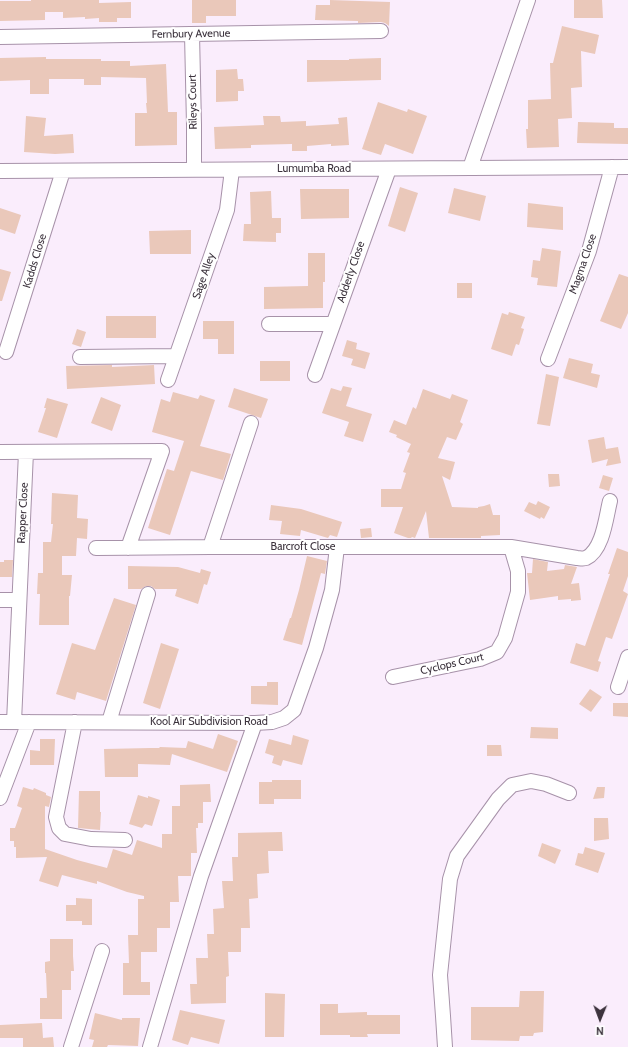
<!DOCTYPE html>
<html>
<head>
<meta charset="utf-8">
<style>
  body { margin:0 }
  #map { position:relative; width:628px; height:1047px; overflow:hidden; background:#faedfc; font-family:Cabin,sans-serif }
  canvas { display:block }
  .north { position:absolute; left:580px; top:999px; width:40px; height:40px; -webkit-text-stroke:3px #fff; paint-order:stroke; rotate:181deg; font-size:11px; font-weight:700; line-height:16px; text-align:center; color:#3c333d }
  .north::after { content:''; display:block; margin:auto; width:14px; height:18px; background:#3c333d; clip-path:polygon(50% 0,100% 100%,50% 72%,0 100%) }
</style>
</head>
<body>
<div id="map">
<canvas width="628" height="1047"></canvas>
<div class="north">N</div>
</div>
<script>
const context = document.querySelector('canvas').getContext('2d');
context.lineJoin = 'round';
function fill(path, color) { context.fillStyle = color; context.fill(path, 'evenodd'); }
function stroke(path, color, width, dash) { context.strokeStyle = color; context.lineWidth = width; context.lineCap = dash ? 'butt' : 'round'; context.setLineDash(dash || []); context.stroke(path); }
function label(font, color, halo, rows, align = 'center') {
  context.font = font + ' Cabin,sans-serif'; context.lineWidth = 4; context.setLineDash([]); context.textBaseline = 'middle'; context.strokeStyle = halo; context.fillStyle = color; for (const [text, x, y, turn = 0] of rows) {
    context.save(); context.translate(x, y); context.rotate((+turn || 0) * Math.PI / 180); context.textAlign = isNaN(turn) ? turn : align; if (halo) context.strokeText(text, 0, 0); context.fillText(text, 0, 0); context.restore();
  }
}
const building = new Path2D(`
  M31,0H99V3L131,2V18H117V22H99V18L85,19V17L63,18V12H45V20L0,21V1H31Z
  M192,0H236V16H206V23H192Z
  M330,0L390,2L389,26L385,23L381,22L358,23V21L315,20L316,5H330Z
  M574,0H602L603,18H574Z
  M562,26L599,35L595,54L581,51L582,87L571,88L572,118L558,119L559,147L527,148L526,129H528V100L551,99L550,63H553Z
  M46,57V59H101V61H130V66L166,64L168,112H177V145L135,146V113H147L146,103H147L146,78L101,77V85H84V79H49V94H30V80L0,81V58Z
  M381,58V80L307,82V60H349V59Z
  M237,69L238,79H243L244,91H238V101L216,102V70Z
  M378,102L407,112L408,109L427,116L413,154L385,144L381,155L362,149Z
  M26,116L46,118L44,136L73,134L74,153L55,154L24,152Z
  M263,116H280L281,122L306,121V126L339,124L338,118L347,117L349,145L331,146V144L307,146V151H292V144L251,145V148L215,149L214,127L264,125Z
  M578,122L614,123V128H628V144L577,143Z
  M400,187L418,193L405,232L388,226Z
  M454,188L486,196L480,221L448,213Z
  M300,189H349V218L301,219Z
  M271,191L272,218H281V233H276V242L243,241L244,224H251L250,192Z
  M528,203L563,207V230L527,227Z
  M0,208L21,215L15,234L0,229Z
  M191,230V254H150L149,231Z
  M542,248L561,251L557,287L537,285L538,278L531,277L533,260L540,261Z
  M308,253H325V282H323V308L264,309V287L308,286Z
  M0,269L11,272L2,301H0Z
  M619,274L628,277V313L621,329L600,321Z
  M457,283H472V298H457Z
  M509,312L525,317L521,328L524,329L519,345L516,344L512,356L491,349L502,313L508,315Z
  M106,316H156V338H106Z
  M203,321H234V354H218V339H203Z
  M77,329L86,332L81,347L72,344Z
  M347,340L357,343L356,349L370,353L365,369L351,365L353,359L342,356Z
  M569,358L593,364L591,373L600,375L597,388L563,378Z
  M260,361H290V381H260Z
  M112,365V367L154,365L155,384L67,389L66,366Z
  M546,374L559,377L550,426L537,424Z
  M343,386L352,388L346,406L372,414L363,442L344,436L349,422L322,413L331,388L341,391Z
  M234,388L268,399L261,418L228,407Z
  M423,389L450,399L452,394L468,400L460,422L463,424L456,440L447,437L438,458L455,462L450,480L442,476L452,507L478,508V507L484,506L490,504L493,515H500V535L481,536V538H429L426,511L415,538L412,537L411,538H408L394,533L403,507H381V489H401L406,473L403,472L410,453L407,452L411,444L396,437L397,435L389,432L394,420L406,425L413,407L416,409Z
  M173,392L198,399L200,395L215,400L200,446L231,454L223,480L191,471L170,535L148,528L167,469L174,471L184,441L152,432L161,399L170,402Z
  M101,397L121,405L112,431L91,423Z
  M47,398L68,404L57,438L38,432L46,408H44Z
  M604,437L606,449L618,447L621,463L606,466L608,459L592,463L588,440Z
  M548,474H559L560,486L549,487Z
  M603,475L613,478L609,491L599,488Z
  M52,493L78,495L77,518L88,519L87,539L77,538L76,556H62V575H72L70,596H69V625H39L40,594H37L38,573H43V542H51L53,524H51Z
  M538,501L550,507L544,519L541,517L540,519L524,511L529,502L536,505Z
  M271,505L301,509L342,522L337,537L330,535L328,538L301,530L300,536L280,534L282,521L269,520Z
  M371,528L372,537L361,538L360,529Z
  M617,548L628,552V576L623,591L628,594L612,639L606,637L598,661L601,662L598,672L570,663L576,643L585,646L610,574H608Z
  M307,556L327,561L325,574L321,573L302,645L283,640L290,618H291L299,590Z
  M533,559L548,562L547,571L564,569L565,565L577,567L571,584L579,583L581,600L571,601V599L558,600V596L530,600L527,573H532Z
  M4,560H13L12,577H0V562H4Z
  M128,566L178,567L200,573L201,569L211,572L207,585L204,584L198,604L175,596L177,589H155L151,586H146L141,589H128Z
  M114,598L136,605L106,701L77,692L75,700L56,694L72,643L95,650Z
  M161,643L179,649L160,709L143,703Z
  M267,682H278V705L251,704V686H267Z
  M590,689L602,697L591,712L579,704Z
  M613,703H628V717L613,716Z
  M531,727L558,728V739L530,738Z
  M218,734L238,741L227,772L172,754L170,765L138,764V777H105L104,749L150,748H159L160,747L186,748L188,741L213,749Z
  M293,735L309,740L302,765L283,760L281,766L272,763L274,756L265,753L269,739L291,745Z
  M40,739H55L54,765H30V750L40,751Z
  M487,745H501L502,756H487Z
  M272,780H301V799H274V804H259V782H272Z
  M210,784L211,802H203V823H198V828H196L197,853H191V876H178L179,902H170V928H157V952H141V982H150V995H123V963H129L128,935H138V899H144V896L127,892L97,881V884L62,875L58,887L39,881L47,857L16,858V847H14V841H10V828H15L22,808L17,806L23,787L33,790L34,788L46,793V795L51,797L49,807L45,806V849L77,860L107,868L113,849L132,855L137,840L162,848V834H172V806H180V785Z
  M597,787H605L604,798L593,799Z
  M79,791H100V812H101L100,830L78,828Z
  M138,795L148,798V796L160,800L152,826L145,824L142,828L129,824Z
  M594,818H608L609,839L594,841Z
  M282,832L283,851H268L269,873L257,874L258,898L249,899L250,928H241V952H228L229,976L226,977V1003L191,1004L190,984H197L196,958H208L207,934H214L213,909L224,908L222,881H233L232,857H238V833Z
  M542,843L561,850L555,864L538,856Z
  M585,847L605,853L598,873L575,865L578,853L583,854Z
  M76,898L92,899V925H82V921H66V905H76Z
  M50,939H73V956L74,971H71V990H62V1019H40V998H47L46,973H45V962L50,961Z
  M520,991H544L543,1032L534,1033L533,1036H520L519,1041L471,1040V1007H519Z
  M265,993L285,994L284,1037H265Z
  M320,1004H338V1013L367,1012V1015H400V1034H367L368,1037H350V1035H320Z
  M180,1010L225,1020L219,1044L191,1037L188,1045L172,1040Z
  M95,1013L122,1020V1018H140L138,1046L108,1045L107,1047H92L94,1040L89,1039Z
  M42,1023L43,1038L53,1037L54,1047H23V1038H0V1025Z`);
const minor = new Path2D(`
  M192,34L194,125V170
  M0,37L381,31
  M470,168L528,0
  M0,171L628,167
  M269,324H333
  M6,352L63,171
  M80,357L175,356
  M548,359L589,251L612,167
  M315,375L389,169
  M168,380L227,210L232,170
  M0,452L162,451L128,548
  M210,547L251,423
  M96,548L210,547H511L577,558C579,558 583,559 586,558C603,550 606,517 610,501
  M0,600H19
  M393,677L480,659L497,652L505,638L518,592V571L511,547
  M618,687L628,657
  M0,722L255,723L272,722L284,718L294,710L316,648L332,590L337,547
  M14,722L26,452
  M75,722L56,817L59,828L65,834L91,839L125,840
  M109,722L148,594
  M0,798L29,722
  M71,1047L102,951
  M150,1047L201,876L255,723
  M445,1047L443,1016L440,975L450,879L457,856L498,799L512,785L531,781L546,784L569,793`);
const streetNames = [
  ["Fernbury Avenue",191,34,-1],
  ["Rileys Court",193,102,-91],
  ["Lumumba Road",314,169],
  ["Kadds Close",35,261,-73],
  ["Magma Close",583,264,-71],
  ["Adderly Close",351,272,-71],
  ["Sage Alley",204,276,-71],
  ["Rapper Close",23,513,-87],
  ["Barcroft Close",303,547],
  ["Cyclops Court",452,664,-13],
  ["Kool Air Subdivision Road",209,722]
];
fill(building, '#eac8ba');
stroke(minor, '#a792a9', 16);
stroke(minor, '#fff', 14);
label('11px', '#3c333d', '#fff', streetNames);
</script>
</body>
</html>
